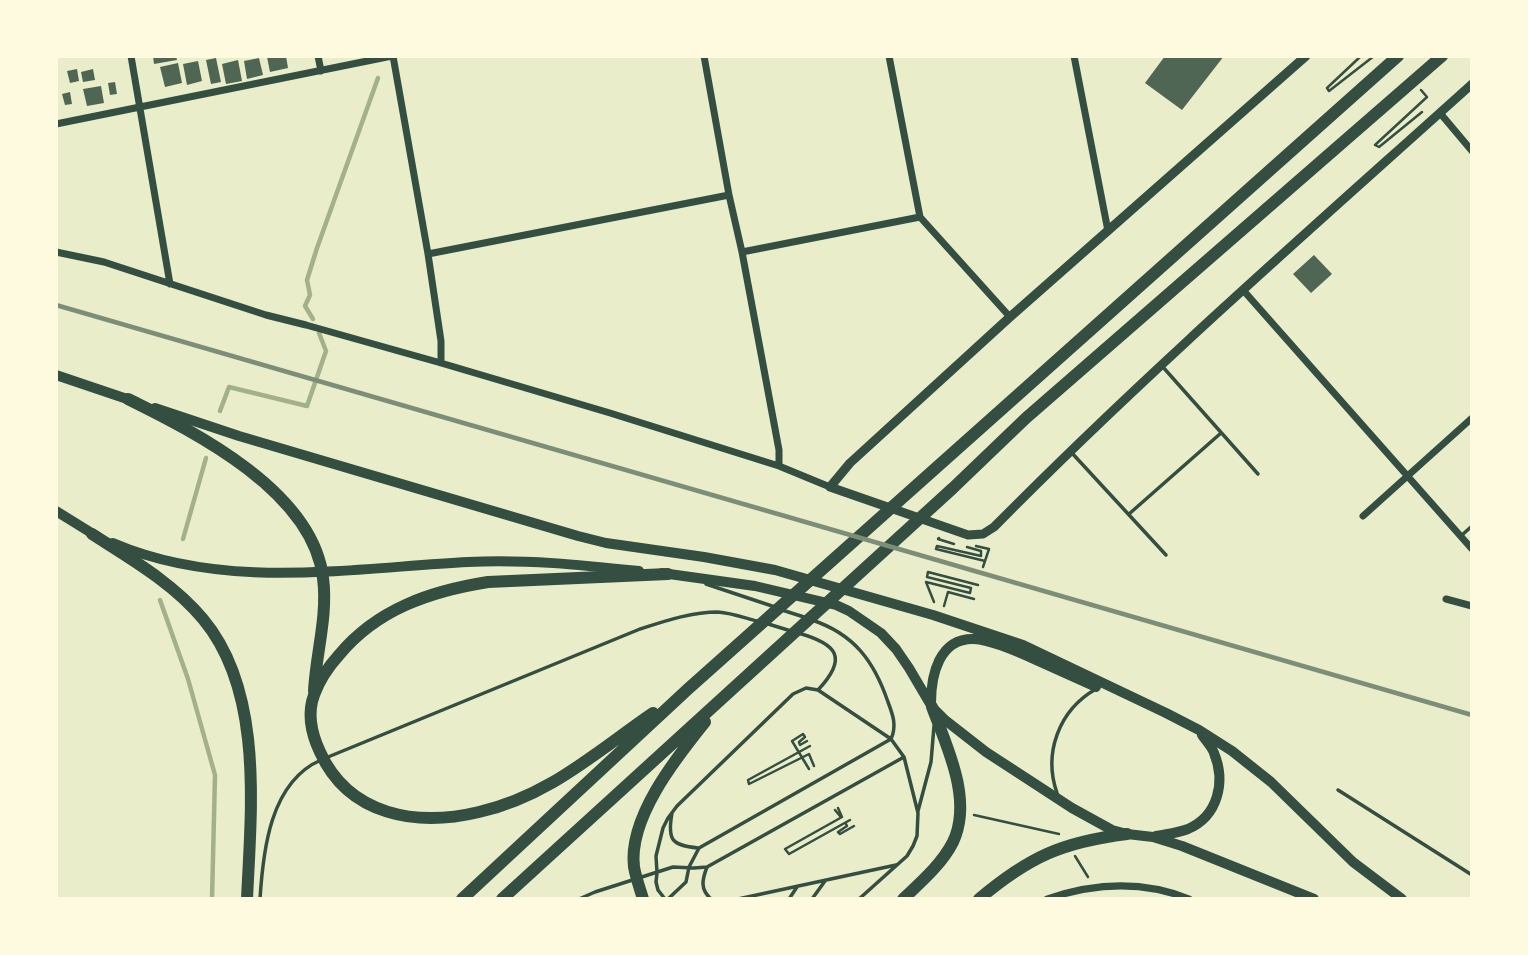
<!DOCTYPE html>
<html>
<head>
<meta charset="utf-8">
<style>
  body { margin:0 }
  #map { position:relative; width:1528px; height:955px; overflow:hidden; background:#e9edc9; font-family:Inter,sans-serif }
  canvas { display:block }
  .frame { position:absolute; inset:0; border:58px solid #fefae0; pointer-events:none }
</style>
</head>
<body>
<div id="map">
<canvas width="1528" height="955"></canvas>
<div class="frame"></div>
</div>
<script>
const context = document.querySelector('canvas').getContext('2d');
context.lineJoin = 'round';
function stroke(path, color, width, dash) { context.strokeStyle = color; context.lineWidth = width; context.lineCap = dash ? 'butt' : 'round'; context.setLineDash(dash || []); context.stroke(path); }
function fill(path, color) { context.fillStyle = color; context.fill(path, 'evenodd'); }
const stream = new Path2D(`
  M313,319L305,306L310,295L307,280L317,248L378,78
  M220,411L229,387L307,406L326,351L319,333
  M183,539L206,458
  M160,600L188,679L215,775L212,899`);
const building = new Path2D(`
  M153,56H176L177,60L154,64Z
  M272,56H286L288,68L270,72L267,57Z
  M1165,56H1224L1182,110L1145,83Z
  M216,58L221,82L211,84L206,60Z
  M259,58L263,75L247,79L244,61Z
  M238,60L242,81L226,84L222,64Z
  M198,61L202,81L187,85L183,64Z
  M178,63L182,83L165,87L160,67Z
  M77,69L79,81L70,83L67,71Z
  M93,69L95,80L83,82L81,72Z
  M115,82L117,94L110,95L108,83Z
  M101,86L104,103L87,106L83,89Z
  M70,92L72,104L65,105L62,94Z
  M1314,255L1332,274L1311,293L1293,274Z`);
const path = new Path2D(`
  M1361,56L1327,88L1329,91L1374,56
  M1421,90L1427,97L1375,145L1379,147L1422,112
  M939,538L938,539L954,544
  M976,546L989,549L983,567
  M967,547L981,551V556L937,546L936,549L985,561
  M934,602L926,582L970,593L971,588L927,577L928,572L978,585
  M944,606L948,592L974,599
  M807,741L800,745L799,742L805,737L803,734L792,741L809,769
  M810,746L748,780L749,784L809,754L814,766
  M838,808L842,817L785,849L789,854L850,820
  M835,810L840,816
  M974,815L1059,834
  M846,824L847,826L838,832L840,834L854,826
  M1075,856L1088,877`);
const service = new Path2D(`
  M1162,366L1258,474
  M1071,452L1166,555
  M1129,514L1221,433
  M1462,535L1472,526
  M706,584L775,607
  M782,610L804,617
  M765,623L791,631
  M798,633C838,644 848,658 818,690
  M328,757L640,629C665,621 691,612 718,612C732,613 745,618 757,621
  M1338,790L1472,875
  M1057,793C1043,753 1059,710 1096,689
  M918,811L931,762L934,726
  M672,813C667,841 672,845 698,848
  M707,867C702,880 700,889 711,899
  M260,899C263,851 270,782 321,760
  M579,899L595,892L673,867L694,868L707,867L904,757
  M665,899L658,890L656,882L657,873L656,856L663,828L668,818L677,806L793,694L806,688L818,690L891,739L904,757L918,813L917,836L913,846L907,856L859,899
  M668,899L686,882L689,867L699,848L891,739C897,726 893,715 888,702C874,661 854,634 812,620
  M738,899L896,865
  M789,899L797,887
  M812,899L825,881`);
const minor = new Path2D(`
  M131,56L170,284
  M318,56L321,71
  M393,56L428,254L441,341V363
  M704,56L729,195L742,252L779,450V466
  M889,56L920,217L1010,317
  M1074,56L1108,231
  M1440,113L1472,151
  M56,124L392,56
  M56,252L104,262L266,315L306,325L441,363L610,413L779,466L830,487
  M742,252L920,217
  M428,254L729,195
  M1243,290L1472,549
  M1363,516L1472,418
  M1446,599L1472,606
  M1047,899C1094,883 1142,880 1189,899`);
const tertiary = new Path2D(`
  M1306,56L1010,317L850,463L830,487L968,535L983,534L994,527C1147,372 1311,229 1472,84`);
const primary = new Path2D(`
  M56,375L136,402
  M155,408L239,436L578,536L606,543L704,557L775,570L933,615L1023,645L1166,713L1199,730L1232,751L1271,782L1353,862L1402,899
  M56,511L98,537
  M113,543C225,591 351,568 468,562C525,559 582,565 639,571
  M662,573L755,586L836,605L849,611L881,633L896,649L909,668L932,707L945,720L986,752L1072,808L1112,830L1127,834L1153,837L1182,846L1314,899
  M931,703C931,675 939,638 974,639C991,640 1021,653 1036,660C1056,669 1076,678 1096,687
  M1156,836C1166,834 1178,833 1188,829C1218,816 1226,782 1214,753C1212,747 1206,741 1202,735`);
const trunk = new Path2D(`
  M128,399C197,433 313,492 323,578C328,616 316,653 314,691
  M92,534C131,559 173,583 203,619C264,692 251,810 247,899
  M653,713C596,752 549,796 479,812C417,827 349,816 320,752C312,735 307,714 314,695C319,681 329,666 339,655C377,609 431,591 488,582L668,574
  M462,899L688,689L1398,56
  M502,899L953,488L1026,418L1442,56
  M643,899C640,889 636,878 634,867C628,818 676,758 705,722
  M903,899C920,883 942,864 953,842C973,800 947,747 932,707
  M979,899C1029,857 1062,842 1127,834`);
const rail = new Path2D(`
  M56,305L1472,715`);
stroke(stream, '#a3b18a', 4.5);
fill(building, '#4f6655');
stroke(path, '#344e41', 2.5);
stroke(service, '#344e41', 3.5);
stroke(minor, '#344e41', 7);
stroke(tertiary, '#344e41', 9);
stroke(primary, '#344e41', 10);
stroke(trunk, '#344e41', 12);
stroke(rail, '#7c8e77', 4.5);
</script>
</body>
</html>
